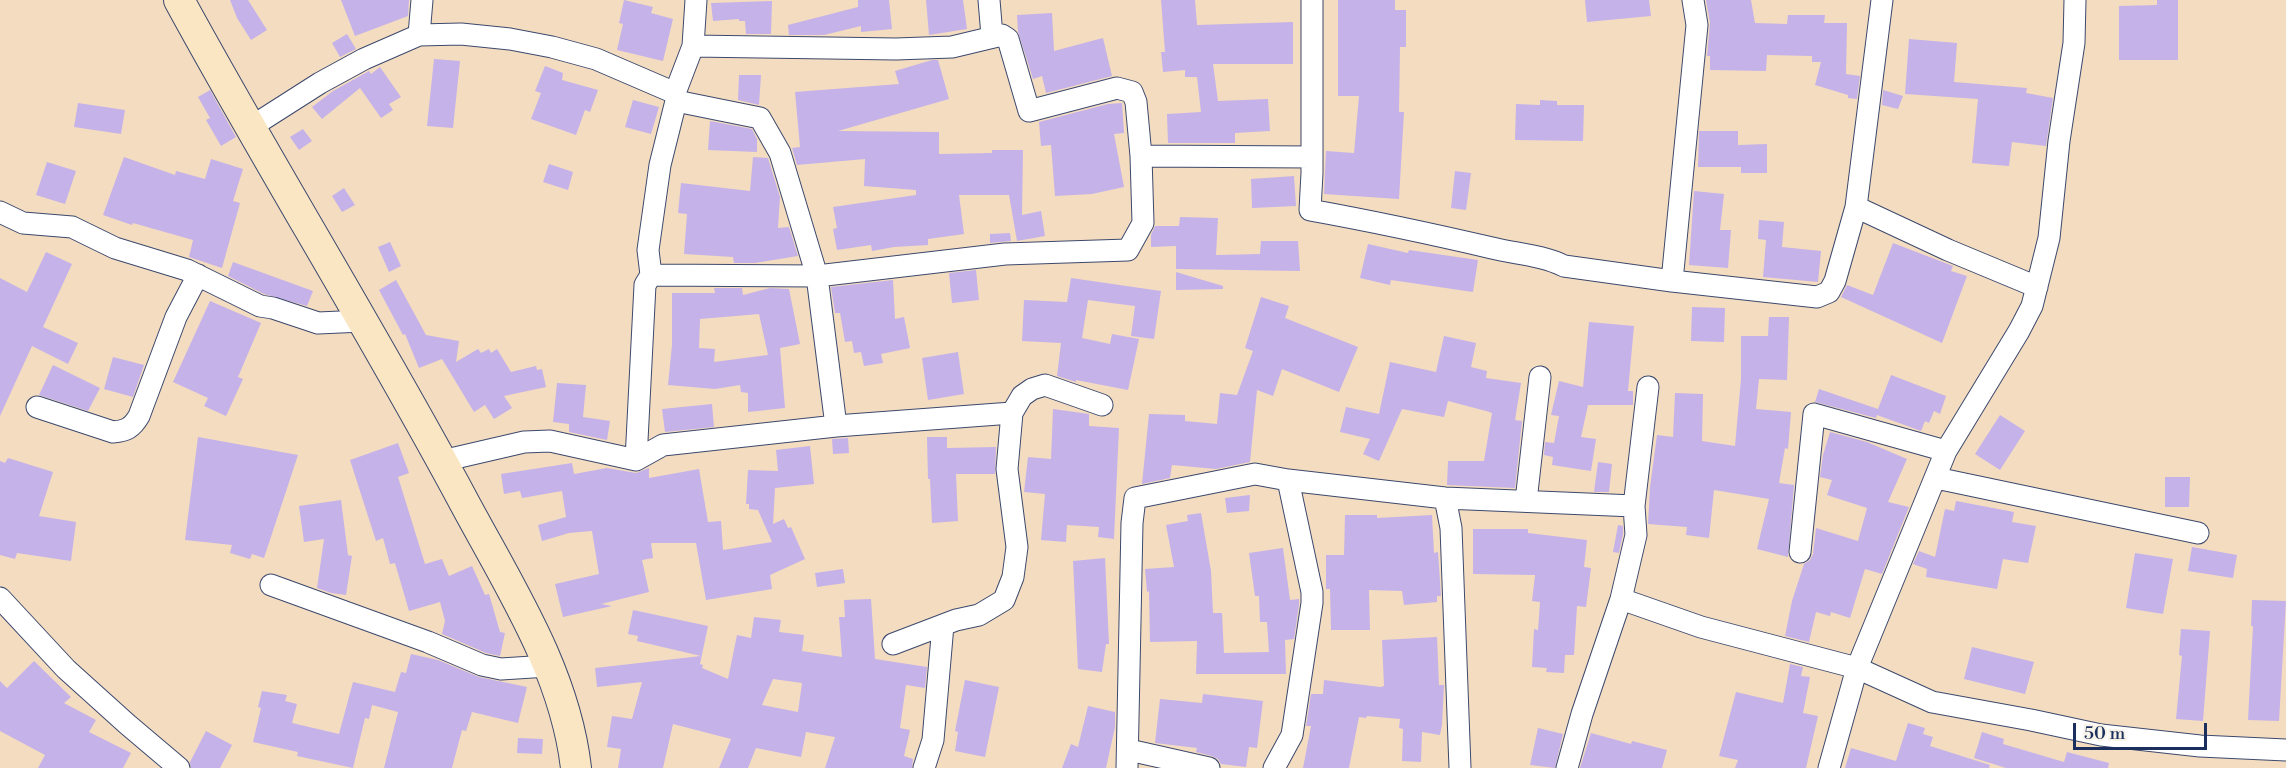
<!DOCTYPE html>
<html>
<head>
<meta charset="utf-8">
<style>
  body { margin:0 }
  #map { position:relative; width:2286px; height:768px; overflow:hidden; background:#f4dcc0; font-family:"Libre Bodoni",serif }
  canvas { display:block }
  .scale { position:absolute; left:2073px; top:723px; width:134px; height:27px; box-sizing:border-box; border:3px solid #1b2f5e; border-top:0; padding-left:8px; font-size:18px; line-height:21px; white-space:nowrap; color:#1b2f5e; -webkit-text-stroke:4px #f7f3e8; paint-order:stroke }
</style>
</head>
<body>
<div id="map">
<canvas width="2286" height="768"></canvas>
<div class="scale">50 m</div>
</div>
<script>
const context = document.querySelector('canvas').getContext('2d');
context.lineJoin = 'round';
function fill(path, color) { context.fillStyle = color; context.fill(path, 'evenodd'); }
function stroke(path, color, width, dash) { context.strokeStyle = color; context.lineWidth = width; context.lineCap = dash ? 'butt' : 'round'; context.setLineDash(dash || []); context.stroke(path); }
const building = new Path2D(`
  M230,0H248L267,30L251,40L237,18Z
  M341,0H409L408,16L355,36Z
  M624,0L653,7L651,13L673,19L663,61L617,50L623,24L619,23Z
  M858,0H889L892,29L861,32V26L824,35H789L788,25L858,7Z
  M926,0H963L967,29L929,35Z
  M1161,0H1195L1197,25L1293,22V64H1213L1218,101L1268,99L1270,131L1235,133V143H1168L1167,114L1201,112L1197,77H1185V70L1163,72L1161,52H1165Z
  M1338,0H1395V10H1406V47H1400L1399,112H1404L1399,199L1324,194L1326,151L1354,153L1359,96H1338Z
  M1585,0H1649L1651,16L1587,22Z
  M1706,0H1751L1755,23L1787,24L1788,15H1825L1824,23H1847L1846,74L1860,76L1857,99L1848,98V95L1815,85L1821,62H1812V56L1767,55L1766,71L1710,70V56H1707L1710,23Z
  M2157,0H2178V60H2119V6L2157,5Z
  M772,1L771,34H746L745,21H739V19L713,21L711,3Z
  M1052,13L1054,51L1103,38L1112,76L1046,93L1042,76L1033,79L1018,32L1017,15Z
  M347,34L356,49L340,57L332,43Z
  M1909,39L1957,43L1954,82L2027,88L2026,93L2053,98L2046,146L2012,142L2009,166L1972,163L1978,99L1905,94Z
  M434,59L460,61L453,128L427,126Z
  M932,60H938L949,99L838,131L939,132V154L992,153V150H1023L1022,215L1041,211L1045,236L1017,241L1009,195H959L964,234L928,239V245L894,247L872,251L871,245L837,250L833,229L837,228L833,207L916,195V190L864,186L865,159L797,165L792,148L800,147L795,92L899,84L895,71Z
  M545,66L563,73L562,80L598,90L590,112L585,110L576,135L531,119L541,93L535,91Z
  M380,67L401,97L389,104L393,110L381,118L360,88L322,119L312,107L333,91L369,71L371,74Z
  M739,75H761L759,105L738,100Z
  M210,90L236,137L221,146L206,120L210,118L198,97Z
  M1883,90L1903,96L1898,109L1882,105Z
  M633,100L659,107L651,134L625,127Z
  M1540,100L1557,101V105H1584L1583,141L1515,140L1516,104L1540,105Z
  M78,103L125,110L121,134L74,127Z
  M1122,103L1124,133L1114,134L1124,187L1092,194L1055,196L1051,145L1041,146L1039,122L1108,104Z
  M710,121L752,129L757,139V152L708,150Z
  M303,129L312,141L299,150L290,137Z
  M1699,131H1738V145L1767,144V173H1741V167H1698Z
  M124,157L175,175L176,171L205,179L211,159L243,169L233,201L240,203L222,268L189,257L193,240L133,223L132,225L103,215Z
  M753,157L768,158L780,197L778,228L789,227L798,256L755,263H734L733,257L684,254L687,214L678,213L681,183L750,191Z
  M47,162L76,171L65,204L36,195Z
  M549,164L573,172L568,190L543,182Z
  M1455,171L1471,173L1466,210L1451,208Z
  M1294,176L1296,206L1252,208L1251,179Z
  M344,188L355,205L342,212L332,196Z
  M1694,191L1724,194L1720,230H1731L1728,268L1689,265Z
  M1180,217L1218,218L1216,255L1260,254L1261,241H1298L1300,271L1176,269V246L1151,247V235L1155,226H1179Z
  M1759,220L1784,222L1782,247L1821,251L1818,282L1763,277L1766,240L1758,239Z
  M1010,233L1011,241L990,243V234Z
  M390,242L401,266L389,272L378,247Z
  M1893,243L1953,266L1951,271L1967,276L1942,343L1841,297L1847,285L1873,295Z
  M1368,244L1408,253L1409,250L1478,260L1473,292L1391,280L1390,285L1360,278Z
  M46,252L72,264L43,327L78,343L68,364L32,346L0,416V278L27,292Z
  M233,262L313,291L307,306L264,294L228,276Z
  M976,270L979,300L952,303L949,273Z
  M1176,272L1223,286V289L1176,290Z
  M1071,278L1161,291L1154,339L1131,336L1135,306L1088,300L1082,338L1110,344L1112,334L1139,339L1128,390L1076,380V382L1057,376L1061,343L1022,341L1024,300L1067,302Z
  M396,280L426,335L459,341L456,362L478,349L481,353L489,349L491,353L497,349L511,372L536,366L537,370L542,369L546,387L504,396L512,408L494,419L485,405L474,412L442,359L419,368L405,334L403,335L379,290Z
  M893,280L895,319L904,317L910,348L881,354L883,363L864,366L861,352L854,353L852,341L845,342L840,313H835L831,287Z
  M714,288H742L743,295L770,288L789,289L800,344L780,348L785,408L748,412V393L741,392L740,385L715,389L668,385L672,345V293H715ZM759,314L768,355L714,362L715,349L699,348L700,319Z
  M1261,297L1289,306L1285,318L1358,347L1339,392L1282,369L1273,396L1257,390L1250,462L1216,469L1172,465L1170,478L1142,484L1149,414L1185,415V421L1217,424L1220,393L1237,395L1253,351L1245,348Z
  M210,301L261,323L238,377L243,379L226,416L204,406L208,398L173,382Z
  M1692,307L1725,308L1724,342L1691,341Z
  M1769,317H1789L1787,380L1759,379L1756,409L1791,412L1788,449L1785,448L1779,483L1794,485L1788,557L1757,549L1769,499L1714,490L1709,538L1686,535L1687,527L1648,524L1650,487L1657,435L1673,437L1675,393L1703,394L1702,441L1735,446L1741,379V336H1768Z
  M1589,322L1634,326L1628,391H1633V405H1588L1581,437L1596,439L1591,471L1552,465L1553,457L1544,455L1545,442L1554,443L1559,416L1551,415L1559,381L1583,387Z
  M1444,336L1476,343L1471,367L1487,371L1486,378L1521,383L1515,420L1522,421L1515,488L1447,485L1448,461H1484L1492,413L1486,411L1448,401L1444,417L1402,409L1379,461L1363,454L1370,439L1340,432L1346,407L1379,414L1390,362L1436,372Z
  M958,352L964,394L928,400L922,358Z
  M113,357L144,365L133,397L104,389Z
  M53,365L100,388L88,411L39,395Z
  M1891,375L1946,396L1940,414L1934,411L1929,423L1925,421L1921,431L1877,415L1876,418L1815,402L1819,389L1878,409Z
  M557,383L586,385L583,417L610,421L607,440L569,432V424L553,422Z
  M712,404L714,427L665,432L662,409Z
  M1053,409L1089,414V426L1119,428L1114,539L1098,537L1099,527L1067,525L1066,542L1041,540L1045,494L1024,492L1028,457L1051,459Z
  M2000,415L2025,431L2000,470L1975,454Z
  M1830,432L1867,442L1907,459L1888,502L1909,507L1882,574L1865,569L1850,618L1831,612L1830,616L1816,612L1809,642L1785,636L1792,601L1804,564L1810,560L1813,554L1816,528L1858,541L1867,508L1827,495L1832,480L1820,477L1823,455Z
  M198,437L298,455L264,558L252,554L250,559L230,553L232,545L185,540Z
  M927,437H947V448L996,447L995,474H956L958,521L932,523L930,479H928Z
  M848,438L849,453L833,454L832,439Z
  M398,443L409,473L398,477L425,564L442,559L449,576L472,566L485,595L489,594L500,632L505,633L500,656L486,653L442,634L445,621L440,602L409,611L395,563L390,564L383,538L376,541L350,460Z
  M810,446L814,484L775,488L773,524L784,519L788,528L791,527L805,559L770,575L772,589L706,600L696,543H651L653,558L642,560L649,592L601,604L612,606L563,617L555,584L599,574L592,531L569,533L542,541L538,525L566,517L562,491L522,498L520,491L504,494L501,474L572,463L574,474L607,468L636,473L649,468V478L699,469L708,522L721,521L723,550L772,542L758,510L749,509V504H746L748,470L778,471L776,450Z
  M8,458L53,472L39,516L76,522L71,561L17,553L15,559L0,555V461L5,463Z
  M1598,462L1612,464L1609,492H1594Z
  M2165,477H2190L2189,507H2165Z
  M1250,495L1249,511L1227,513L1225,498Z
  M341,500L348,555L352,556L346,595L331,593L317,588L324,539L304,542L299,506Z
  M1956,501L2014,512L2012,522L2036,526L2028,563L2003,559L1997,589L1926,577L1927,569L1913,564L1919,551L1935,557L1945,509L1954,511Z
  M1201,513L1211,571L1213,613H1222L1224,653L1269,652L1267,622H1260L1259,596H1255L1249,553L1283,548L1290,600L1299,599V605L1294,639L1285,640L1286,674H1196L1197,641L1150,642L1149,591L1147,592L1145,569L1174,567L1166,525L1188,521L1187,515Z
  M1345,515H1377V518L1432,515L1434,553L1438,552L1441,596H1437V602L1404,605L1402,591L1369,590L1370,630H1331L1330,589H1326V555H1344Z
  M1618,525L1623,526V534L1619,553L1613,552Z
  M1473,529H1528V533L1587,540L1584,567L1591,568L1586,607L1577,606L1574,655H1565L1564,673L1546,672L1547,668L1532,667L1534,629L1538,630L1540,602L1532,601L1535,575L1473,574Z
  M2192,547L2237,555L2233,578L2188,571Z
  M2135,553L2173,559L2163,614L2126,608Z
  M1105,558L1109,644H1106L1102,672L1078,669L1073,561Z
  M843,569L845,583L817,587L815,573Z
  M871,599L875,659L927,667L925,688L906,685L900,728L910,730L904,756L913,759L912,768H825L835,737L806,732L801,757L756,748L748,768H719L731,739L673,724L663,768H618L621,749L607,747L612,716L632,719L642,682L597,687L595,668L701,656L637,641L638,636L628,634L633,610L708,626L700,664L703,665L702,668L728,679L737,635L751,638L754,617L781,620L779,632L804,635L802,651L842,657L839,617H845L844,600ZM773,679L802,683L798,712L762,705Z
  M2252,600L2286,601L2279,721L2248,720L2253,626H2251Z
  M2181,629L2210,631L2203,721L2176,719L2182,656L2179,655Z
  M1437,637L1439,685H1444L1442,725L1440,735L1422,732L1421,762L1402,761L1403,729L1399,728L1400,719L1367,716L1366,718L1359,717L1349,768H1303L1311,726H1306L1311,694H1323L1324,680L1380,687L1384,686L1382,640Z
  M1972,647L2034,662L2025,694L1964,679Z
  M411,654L438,660L479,677L527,687L518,723L472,712L466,731L462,730L452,768H384L398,712L372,705L369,719L365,718L353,768L297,756L298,752L253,742L261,708L258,707L262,691L287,695L285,701L297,704L292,723L339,734L353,682L395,692L401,672L406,673Z
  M34,661L71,697L64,703L96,720L89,732L131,753L123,768H38L45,755L0,731V681L7,688Z
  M1790,664L1803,667L1801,676L1810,677L1803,713L1818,716L1806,768H1735L1738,760L1719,756L1736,692L1783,703Z
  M965,680L999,687L985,757L955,751L958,732L955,731Z
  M1203,694L1263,701L1257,748L1249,747L1246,767L1221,764L1218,759L1212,756L1196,752L1197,748L1155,743L1160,699L1202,703Z
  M1088,706L1115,712V727L1106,768H1062L1071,744L1078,747Z
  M1908,723L1925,728L1923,734L1933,737L1930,746L1990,765L1989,768H1845L1851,748L1896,761Z
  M1538,728L1563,734L1555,768L1530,765Z
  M206,731L232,745L220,768H191L190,762Z
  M1982,732L2004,739L2003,744L2064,762L2067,752L2109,763L2108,768H2006L1974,758Z
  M1591,733L1631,744L1632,741L1667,750L1662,768H1580Z
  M518,738L543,739L542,754L517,753Z`);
const minor = new Path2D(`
  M989,0L992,36
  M1312,0V173L1310,210C1371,221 1432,234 1492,248C1516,254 1542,255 1564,266L1672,281L1817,297L1829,292L1835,281L1856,207L1882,0
  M419,35L422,0
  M676,101L760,118L780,153L817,276L836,426
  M251,127L320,83L364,59L419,35L461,34L510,39L552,47L596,59L675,93
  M1141,156L1312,157
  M1856,207L1948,250L2037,287
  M0,212L23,223L72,227L115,248L187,270L260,306L273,308L318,323L363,321
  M651,275L817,276L1005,254L1128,250L1143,223L1141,156L1136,102L1132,92L1117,88L1029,111L1008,39L1002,35L952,47L896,49L693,46
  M1672,281L1697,25L1693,0
  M37,407L113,432C126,431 132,428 139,416L176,317L198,275
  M636,460L645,285L651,275L648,250L660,165L676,101L675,93L693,46L696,0
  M442,461L524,442L550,441L636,460L663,445L836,426L1012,413
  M1936,478L2198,533
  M1445,498L1451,528L1460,768
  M1526,501L1540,377
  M1634,506L1648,387
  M1800,552L1814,414L1946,451
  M271,585L428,642L482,665L501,669L548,666
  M0,598L66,669L127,724L179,768
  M893,644L956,620L979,615L1004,600L1013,577L1017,547L1007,469L1012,413L1022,396L1032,389L1045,385L1102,405
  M1129,750L1209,768
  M924,768L933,740L943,625
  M1127,768L1132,523L1135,498L1255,474L1288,480L1445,498L1634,506L1636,535L1621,599L1701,627L1857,668L1946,451L2019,331L2032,306L2049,238L2059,141L2074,43L2075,0
  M1274,768L1292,735L1312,603V592L1288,480
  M1567,768L1582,714L1621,599
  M1829,768L1857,668L1932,702L2031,720L2101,735L2200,746L2286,750`);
const secondary = new Path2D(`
  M179,0C271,169 373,332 464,502C509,586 565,671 576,768`);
fill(building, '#c5b2e9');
stroke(minor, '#3c496d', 23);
stroke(secondary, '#3c496d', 32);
stroke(minor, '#fff', 21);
stroke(secondary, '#fbe6c4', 30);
</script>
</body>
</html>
